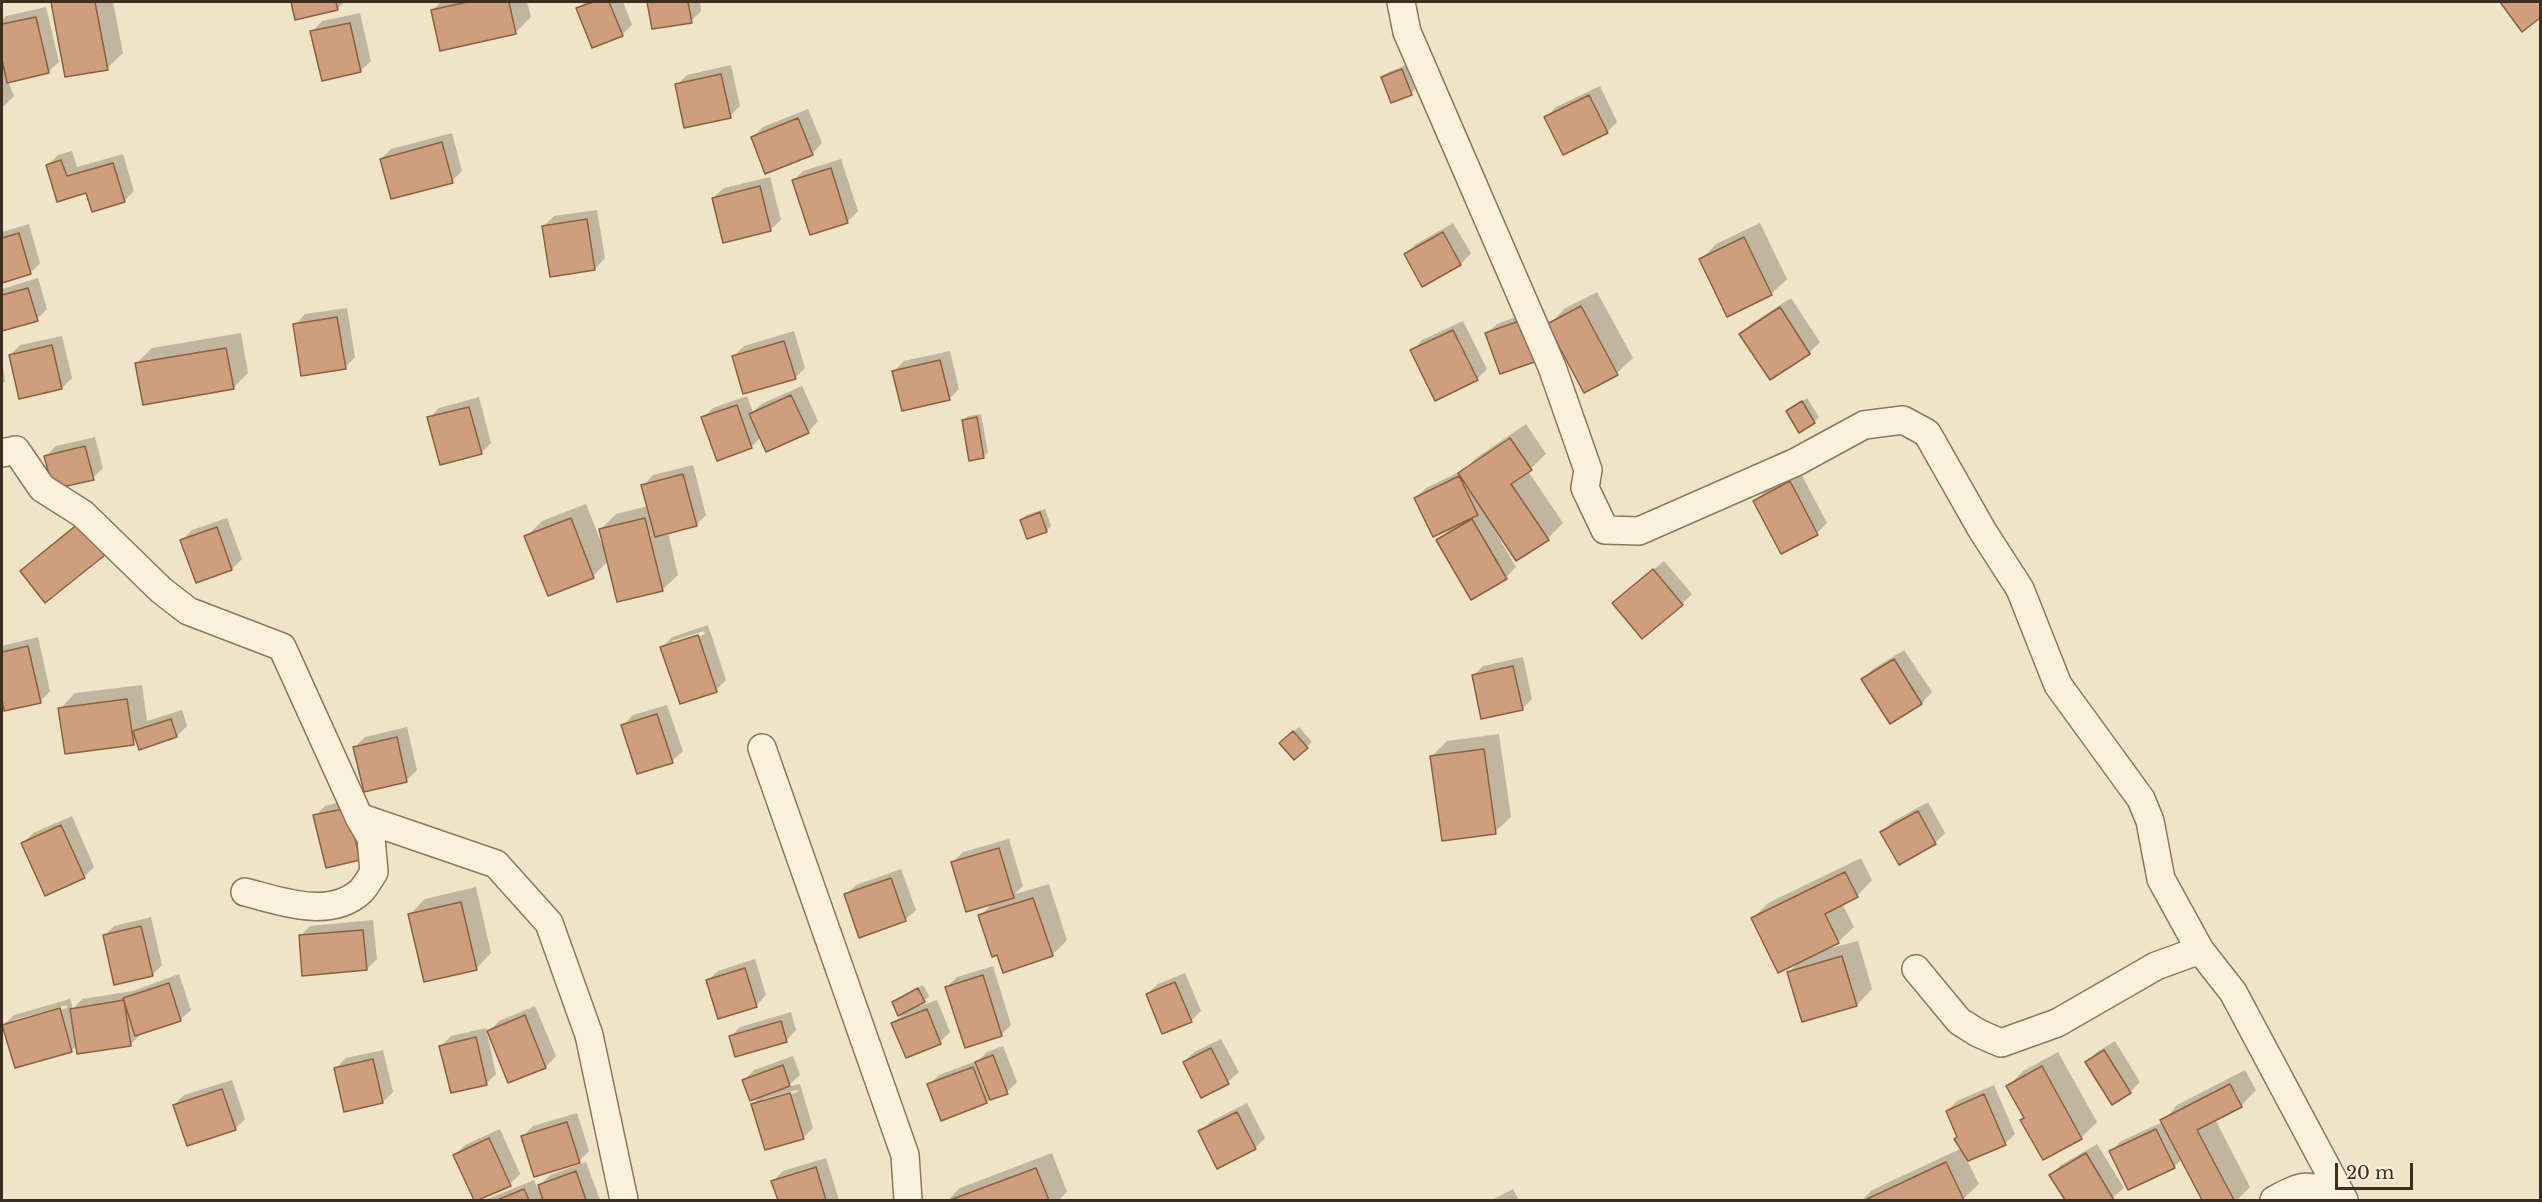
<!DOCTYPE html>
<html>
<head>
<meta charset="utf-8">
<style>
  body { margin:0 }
  #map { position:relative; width:2542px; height:1202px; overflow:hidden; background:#f0e4c8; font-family:"Libre Baskerville",serif }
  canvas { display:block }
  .frame { position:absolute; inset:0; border:3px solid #3d2e20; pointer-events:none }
  .scale { position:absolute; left:2335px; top:1163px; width:78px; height:27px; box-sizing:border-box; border:3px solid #3d2e20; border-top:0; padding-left:8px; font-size:18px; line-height:21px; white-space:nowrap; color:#3d2e20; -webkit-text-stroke:4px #f7eed8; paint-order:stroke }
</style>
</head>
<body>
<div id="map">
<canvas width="2542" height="1202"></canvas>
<div class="frame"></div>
<div class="scale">20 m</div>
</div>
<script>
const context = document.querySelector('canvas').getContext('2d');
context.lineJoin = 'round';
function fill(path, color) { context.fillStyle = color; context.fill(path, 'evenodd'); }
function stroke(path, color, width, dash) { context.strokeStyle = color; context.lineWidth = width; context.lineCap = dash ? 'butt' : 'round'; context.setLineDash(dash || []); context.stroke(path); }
const shadow = new Path2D(`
  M52,2H113L123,53L107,68L66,75Z
  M292,2H345L337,9L296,18Z
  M441,2H527L531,17L516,32L432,10Z
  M585,2H623L632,25L622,35L577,9Z
  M649,2H700L701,11L691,21L654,28Z
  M2502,2H2540V16L2522,30Z
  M46,7L59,62L48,72L8,81L14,96L2,108V63L4,64L2,52V20L6,16Z
  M360,13L371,61L360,71L312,32L322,21Z
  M731,65L740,106L730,116L677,85L687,75Z
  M1406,65L1415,89L1411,94L1382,78L1387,73Z
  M1600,86L1617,122L1607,132L1546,117L1556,107Z
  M808,109L822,143L812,154L753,137L763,127Z
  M452,133L462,171L452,181L381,159L391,149Z
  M72,151L77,167L123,154L134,191L124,201L87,191L48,165L58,155Z
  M841,159L858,211L848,221L811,233L793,181L803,171Z
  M770,177L781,220L770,230L713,198L724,188Z
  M597,210L605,258L595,269L544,226L554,216Z
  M1453,223L1471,253L1461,264L1423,285L1406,254L1416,244Z
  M1760,223L1787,279L1771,294L1701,260L1716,244Z
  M29,224L40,263L30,273L2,282V232Z
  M38,278L47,309L37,319L2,330V289Z
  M1597,292L1633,358L1617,373L1584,391L1549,325L1564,309Z
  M1791,298L1820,342L1809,353L1770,378L1741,334L1751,324Z
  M347,308L355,357L345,368L295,325L305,314Z
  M1539,308L1553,347L1486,334L1497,324Z
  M1463,321L1487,369L1477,379L1412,351L1422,340Z
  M794,331L805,368L795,378L734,356L744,346Z
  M241,333L248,373L233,388L136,364L152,348Z
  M62,336L72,378L62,388L10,355L20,345Z
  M950,351L959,389L949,399L894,371L904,361Z
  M2,358L5,381L2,385Z
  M802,386L818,421L808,432L761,437L751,447L703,418L713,408L747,396L753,412L761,404Z
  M479,397L491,443L481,453L429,418L439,408Z
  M1807,398L1819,417L1814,422L1788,411Z
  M981,414L988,452L983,457L963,421L968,416Z
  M1526,424L1546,454L1528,471L1563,523L1548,538L1517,559L1495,525L1492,526L1516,567L1506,577L1471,597L1438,541L1453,526L1415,498L1426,488L1465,469L1476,458Z
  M95,437L103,468L93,478L46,456L56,446Z
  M693,465L706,515L696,525L668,532L678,575L662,590L608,561L593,576L549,594L526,537L542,521L586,504L602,544H604L601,529L616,514L648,506L643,486L653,475Z
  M1800,472L1827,523L1817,533L1755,501L1765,491Z
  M95,509L119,539L104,554L22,571L37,556Z
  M1045,509L1051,526L1046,531L1022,520L1026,515Z
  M227,518L242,559L232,569L182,540L192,530Z
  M1664,561L1692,594L1682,604L1624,593Z
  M708,625L726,680L716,690L662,647L672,637ZM704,631L705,634L672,645V641Z
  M38,637L50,691L40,702L5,709L2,693V646Z
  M1904,650L1932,692L1922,703L1891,722L1863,680L1873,669Z
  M1523,657L1532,699L1522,709L1473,676L1483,666Z
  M142,685L147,721L182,710L187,726L177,736L137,740L133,744L60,709L75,693Z
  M667,705L683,751L672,761L623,726L633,715Z
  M407,727L417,770L407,780L365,790L355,747L365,737Z
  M1299,727L1312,742L1294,758L1285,739Z
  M1499,734L1511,817L1495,832L1432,756L1447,741Z
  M357,798L359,859L315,816L325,806Z
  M1928,802L1945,833L1935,843L1882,832L1892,822Z
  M72,816L94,867L84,877L23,843L33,833Z
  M1009,839L1023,886L1015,894L1049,884L1067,940L1052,955L998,954L980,916L994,902L953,862L963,852Z
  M1861,858L1872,880L1857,896L1842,903L1854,927L1838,942L1823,950L1858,941L1872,989L1857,1005L1789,972L1800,961L1753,918L1768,903Z
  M901,869L916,910L905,920L846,895L856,885Z
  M476,887L491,953L476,969L410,914L425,899Z
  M151,917L162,965L152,975L104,936L114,926Z
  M373,920L377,959L367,969L300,936L310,926Z
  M755,959L766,995L756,1006L707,981L718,971Z
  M993,966L1011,1025L1001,1035L947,987L957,977Z
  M1185,973L1201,1011L1191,1021L1147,994L1158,984Z
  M179,974L191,1010L180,1020L141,1034L131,1044L77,1045L72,1050L4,1025L14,1015L70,999L73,1009L82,999L133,991ZM67,1005V1008L14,1023V1020Z
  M923,985L929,996L924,1001L893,1002Z
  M937,1000L950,1032L940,1042L893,1024L906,1011Z
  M535,1006L556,1056L546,1067L509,1081L489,1031L499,1021Z
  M791,1012L796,1030L786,1041L730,1037L740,1027Z
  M486,1028L496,1074L486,1084L441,1046L451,1036Z
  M1221,1039L1239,1072L1228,1082L1201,1096L1184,1062L1194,1052Z
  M2115,1041L2140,1082L2130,1092L2087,1062L2097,1052Z
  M1003,1046L1017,1082L1007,1092L986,1102L929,1085L939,1075L979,1060L987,1052Z
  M383,1050L393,1092L383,1102L336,1068L346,1058Z
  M2058,1052L2097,1122L2081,1138L2043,1158L2008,1087L2023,1071Z
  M793,1056L800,1075L787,1087L800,1084L813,1128L803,1138L753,1104L762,1095L744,1080L754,1070ZM797,1090L798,1092L763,1102V1099Z
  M2245,1070L2256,1090L2241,1106L2215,1119L2250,1187L2237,1200H2204L2182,1159L2174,1167L2111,1151L2121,1141L2163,1122L2177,1105Z
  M232,1080L245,1119L235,1129L174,1105L184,1095Z
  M1994,1085L2015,1134L2005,1144L1967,1160L1979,1184L1963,1199L1862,1200L1872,1190L1960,1149L1956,1139L1959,1136L1947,1111L1957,1101Z
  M1247,1103L1265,1138L1255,1148L1200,1132L1210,1122Z
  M577,1113L589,1151L579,1161L523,1136L533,1126Z
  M500,1129L520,1174L510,1184L475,1200L455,1155L465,1145Z
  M2097,1144L2124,1188L2110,1200H2066L2051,1175L2061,1165Z
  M1052,1153L1067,1192L1059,1200H948L960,1188Z
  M826,1158L839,1200H779L773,1181L783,1171Z
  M586,1162L600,1200H485L534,1180L537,1188L550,1175Z
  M1513,1189L1519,1200H1492Z`);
const building = new Path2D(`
  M51,2H95L108,70L65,77Z
  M291,2H336L338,10L295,20Z
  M467,2H509L516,34L440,51L431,10Z
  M593,2H609L623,36L592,48L576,8Z
  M647,2H688L692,23L652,29Z
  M2500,2H2540V18L2522,32Z
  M36,17L49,73L7,83L2,59V24Z
  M350,23L361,72L322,81L310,31Z
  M1402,69L1412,95L1391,103L1381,77Z
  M721,74L731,118L684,128L675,84Z
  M1589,95L1608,133L1563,155L1544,117Z
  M798,118L813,155L765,174L751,137Z
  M442,142L453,183L391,199L380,159Z
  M61,160L67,176L113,163L125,202L92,212L86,193L57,202L46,165Z
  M831,168L848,223L810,235L792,180Z
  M760,186L771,231L723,243L712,198Z
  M587,219L595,270L550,277L542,226Z
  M1443,232L1461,265L1422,287L1404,254Z
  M19,233L31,274L2,283V238Z
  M1744,237L1772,295L1727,317L1699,259Z
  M28,288L38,321L2,331V295Z
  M1581,306L1618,375L1584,393L1547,324Z
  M1780,307L1810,354L1770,380L1739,334Z
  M337,317L346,369L301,376L293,324Z
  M1528,318L1543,359L1500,374L1485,333Z
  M1453,330L1478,380L1435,401L1410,350Z
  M784,341L796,379L743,394L732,356Z
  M52,345L62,389L19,399L9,355Z
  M226,348L234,389L143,405L135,363Z
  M940,360L950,400L902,411L892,371Z
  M791,395L809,433L766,452L749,414Z
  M1802,401L1815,423L1799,433L1786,411Z
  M737,405L752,448L717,461L701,417Z
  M469,407L482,454L440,465L427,417Z
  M977,417L984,458L969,461L962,420Z
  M1510,438L1532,470L1511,484L1549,540L1516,561L1458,473Z
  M85,446L94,480L53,489L44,456Z
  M683,474L697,526L655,537L641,485Z
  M1459,476L1478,515L1433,537L1414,498Z
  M1790,481L1818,535L1781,554L1753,501Z
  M1040,512L1047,532L1027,539L1020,520Z
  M571,518L594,578L548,596L524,536Z
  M645,518L663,591L617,602L599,529Z
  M1472,519L1507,579L1471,600L1436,540Z
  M79,523L105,555L45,603L20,571Z
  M217,527L232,570L196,583L180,540Z
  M1653,569L1683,605L1642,639L1612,603Z
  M698,635L717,692L680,704L660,647Z
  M28,646L41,703L4,711L2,699V652Z
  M1894,659L1922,704L1890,724L1861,679Z
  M1513,666L1523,710L1481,719L1472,675Z
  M127,699L134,745L65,754L58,708Z
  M657,714L673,763L637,774L621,725Z
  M171,719L177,737L139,750L133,731Z
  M1293,731L1308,748L1294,760L1279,743Z
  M397,737L407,782L364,792L353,747Z
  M1484,749L1496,834L1442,841L1430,756Z
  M348,808L360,860L326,868L313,815Z
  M1918,811L1936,844L1899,865L1880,832Z
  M61,825L85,878L45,896L21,843Z
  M999,848L1014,898L966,912L951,862Z
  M1845,872L1858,897L1825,914L1839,943L1778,973L1751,918Z
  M891,878L906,921L859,938L844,894Z
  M1033,898L1053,956L1003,973L997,955L992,957L978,915Z
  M461,902L477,970L424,982L408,914Z
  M141,926L153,976L114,985L103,935Z
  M363,930L367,970L302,976L299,935Z
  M1842,956L1857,1006L1802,1022L1787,972Z
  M745,968L757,1007L718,1019L706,980Z
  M983,975L1002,1036L965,1048L945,987Z
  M1175,982L1192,1022L1162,1034L1146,994Z
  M169,983L181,1021L135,1036L123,998Z
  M918,988L925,1002L898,1016L892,1002Z
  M124,1000L131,1046L77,1054L70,1009Z
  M60,1008L72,1052L15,1068L2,1025Z
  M927,1009L941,1044L906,1058L891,1023Z
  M525,1015L546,1068L508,1083L487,1031Z
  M781,1021L787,1042L735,1057L729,1036Z
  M476,1037L487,1085L451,1093L439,1046Z
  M1211,1048L1229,1084L1201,1098L1183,1062Z
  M2104,1050L2131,1093L2112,1105L2085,1062Z
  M993,1055L1008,1094L990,1100L975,1062Z
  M373,1059L383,1103L344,1112L334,1068Z
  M783,1065L790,1086L750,1101L742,1080Z
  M2042,1066L2082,1139L2043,1160L2020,1120L2024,1118L2006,1086Z
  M973,1067L987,1103L941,1121L927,1084Z
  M2230,1084L2242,1107L2197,1130L2234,1200H2202L2160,1120Z
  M222,1089L236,1130L187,1146L173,1105Z
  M790,1093L804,1139L765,1150L751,1104Z
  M1984,1094L2006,1145L1968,1161L1954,1139L1957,1137L1946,1111Z
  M1237,1112L1256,1149L1217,1169L1198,1131Z
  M567,1122L580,1163L534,1177L521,1136Z
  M2156,1129L2175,1168L2128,1190L2109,1151Z
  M489,1138L511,1186L478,1200H474L453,1155Z
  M2086,1153L2114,1200H2065L2049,1175Z
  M1946,1162L1964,1200H1865Z
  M816,1167L826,1200H778L771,1181Z
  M1036,1168L1049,1200H950Z
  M576,1171L586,1200H543L538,1185Z
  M524,1189L529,1200H497Z`);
const street = new Path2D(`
  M1401,2L1407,32L1552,367L1588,470L1585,488L1605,530L1639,531L1796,462L1864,425L1903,420L1927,433L1982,530L2020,589L2058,685L2141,799L2150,821L2161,879L2200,950L2233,992L2344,1200
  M2,453L16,450L42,488L83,514L161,590L188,611L282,647L359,817L371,838L374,872C370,878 366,886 361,891C330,920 280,901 245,892
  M762,748L905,1155L908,1200
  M359,817L496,864L549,923L589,1035L624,1200
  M1916,969L1959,1021L1978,1033L2001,1043L2057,1023L2156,966L2200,950
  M2274,1200C2309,1181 2307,1185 2343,1200`);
fill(shadow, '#0003');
fill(building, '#cf9f7d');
stroke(building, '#8d5f41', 1.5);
stroke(street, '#8d765c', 30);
stroke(street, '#faf1dc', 27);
</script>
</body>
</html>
